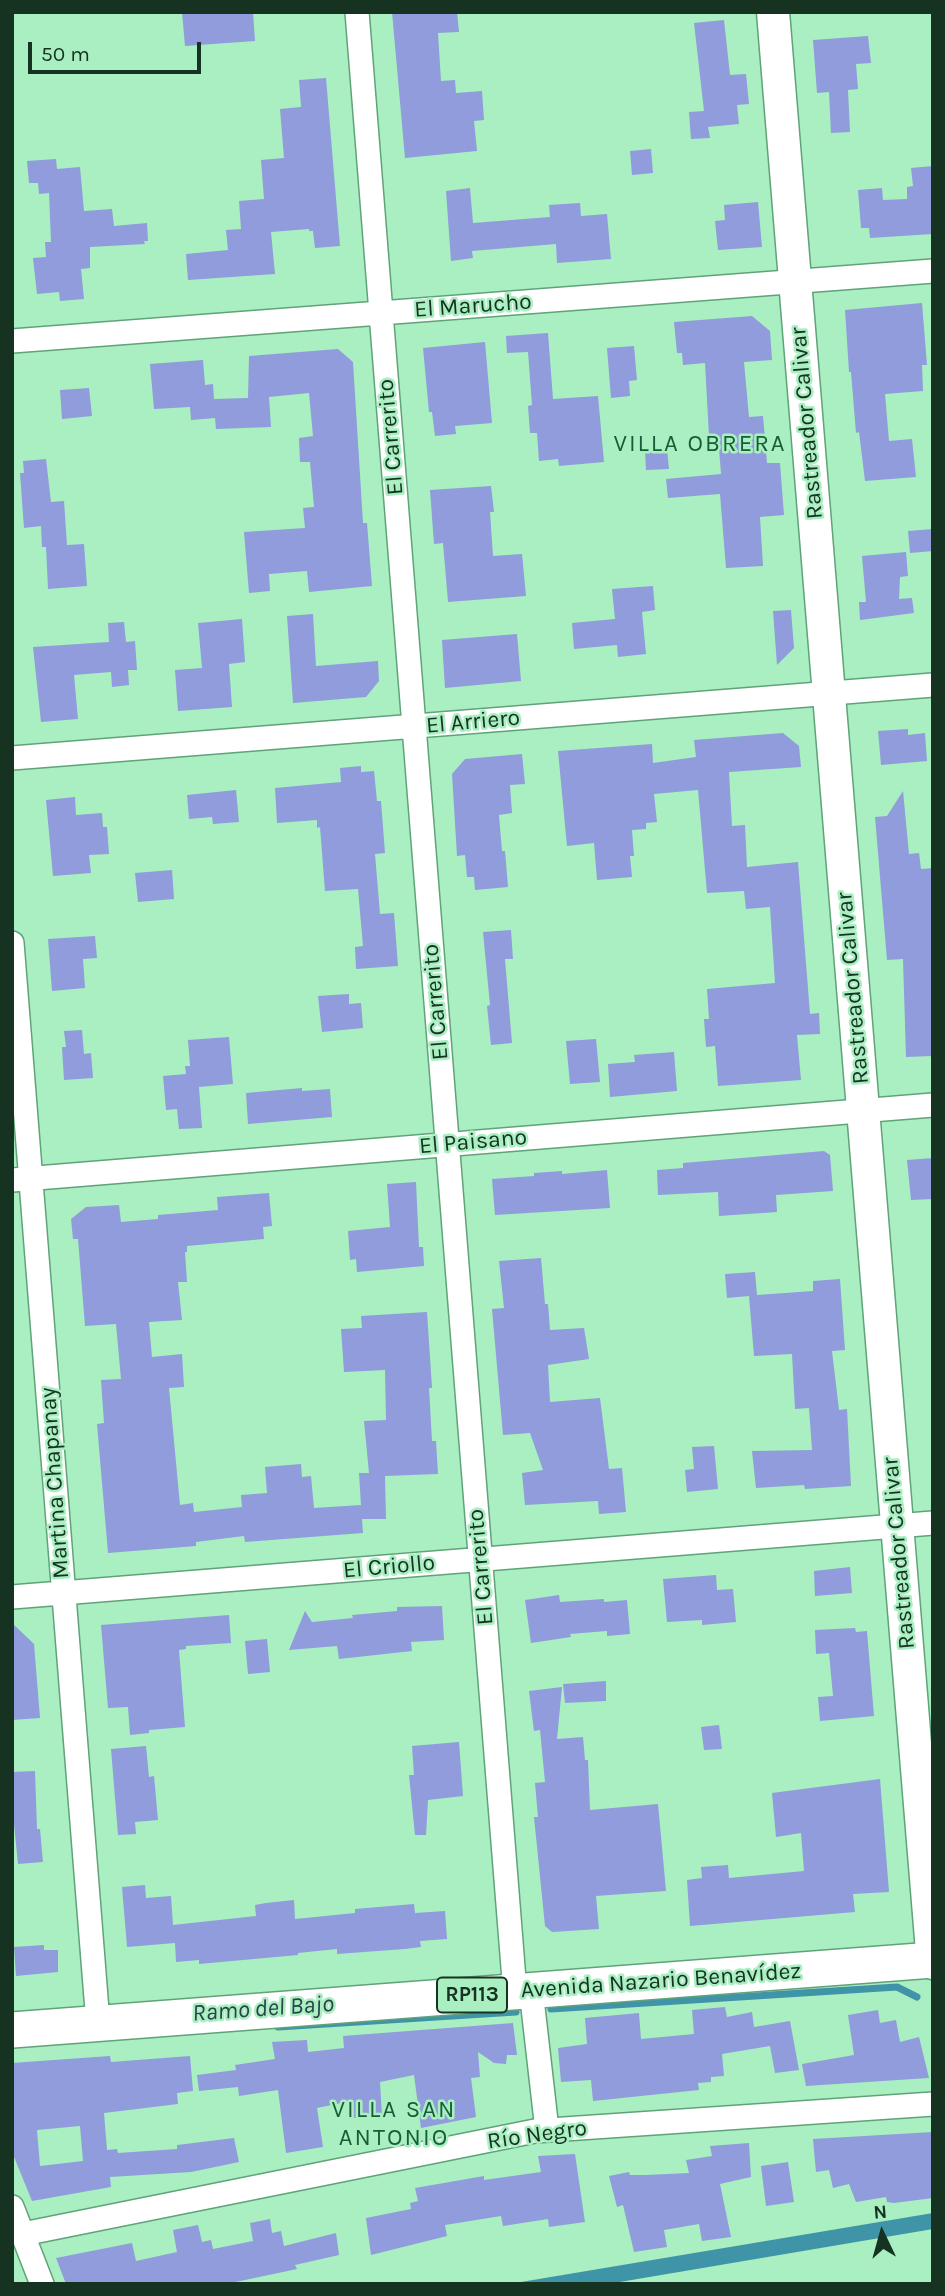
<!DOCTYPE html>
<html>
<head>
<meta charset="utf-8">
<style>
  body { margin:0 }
  #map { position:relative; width:945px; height:2296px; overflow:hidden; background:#a9efc1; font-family:Karla,sans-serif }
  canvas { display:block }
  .frame { position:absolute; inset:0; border:14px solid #163221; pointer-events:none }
  .north { position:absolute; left:847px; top:2198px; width:70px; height:70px; -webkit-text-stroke:5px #a9efc1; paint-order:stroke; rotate:355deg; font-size:19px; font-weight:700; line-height:28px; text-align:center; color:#163221 }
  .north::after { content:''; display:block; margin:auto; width:24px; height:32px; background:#163221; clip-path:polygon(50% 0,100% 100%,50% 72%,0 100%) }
  .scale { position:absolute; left:28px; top:42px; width:173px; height:32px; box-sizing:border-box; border:4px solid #163221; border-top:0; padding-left:9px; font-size:21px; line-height:24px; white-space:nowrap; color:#163221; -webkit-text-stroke:5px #a9efc1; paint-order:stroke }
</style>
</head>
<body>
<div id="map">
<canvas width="945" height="2296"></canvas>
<div class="frame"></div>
<div class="north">N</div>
<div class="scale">50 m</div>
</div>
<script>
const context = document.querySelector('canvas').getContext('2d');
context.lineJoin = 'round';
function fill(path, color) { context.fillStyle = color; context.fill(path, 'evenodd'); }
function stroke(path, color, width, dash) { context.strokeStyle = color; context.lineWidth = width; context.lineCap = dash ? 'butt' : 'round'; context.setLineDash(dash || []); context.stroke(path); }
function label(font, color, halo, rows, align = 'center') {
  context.font = font + ' Karla,sans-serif'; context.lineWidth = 5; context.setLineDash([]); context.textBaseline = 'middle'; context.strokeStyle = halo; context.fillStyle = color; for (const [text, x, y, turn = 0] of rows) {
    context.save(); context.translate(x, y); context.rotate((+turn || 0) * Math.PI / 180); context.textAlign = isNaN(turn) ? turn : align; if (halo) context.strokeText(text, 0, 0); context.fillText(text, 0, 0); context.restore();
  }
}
const water = new Path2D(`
  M933,2213V2229L608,2284H509Z`);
const stream = new Path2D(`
  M551,2009L897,1987L917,1997
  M278,2027L516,2012`);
const building = new Path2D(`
  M182,12H253L255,41L185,46Z
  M392,12H457L459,32L438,33L441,81L455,80L456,93L482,91L484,120L474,121L477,151L405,158Z
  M724,20L730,75L746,74L749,104L737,105L739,124L708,127L710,138L691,139L689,112L704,111L694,23Z
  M868,36L871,63L856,64L858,89L848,90L850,132L831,133L829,92L817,93L813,40Z
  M326,78L340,246L315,248L313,231H309V229L271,232L275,274L188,280L186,254L228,250L226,230L241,229L239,201L264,199L261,160L284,158L280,109L301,107L299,80Z
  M651,149L653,173L632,175L630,151Z
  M56,159L57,169L80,167L84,211L112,209L114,226L147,223L148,241H144L145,244L90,247V268L81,269L84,299L60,301L59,292L37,294L33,258L46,257L45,242H51L49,193L39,194L38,183H29L27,161Z
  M933,166V234L870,238L869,228H861L858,190L882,188L883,200L907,199V187L913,186L911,168Z
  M470,188L473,223L550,217L549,205L580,203L581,216L607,214L611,259L557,263L556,244L472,251L473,258L451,261L446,191Z
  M758,202L762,247L718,250L715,221L725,220L724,205Z
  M922,303L927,365H922L923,391L885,394L889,441L912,439L916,477L865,481L859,432L856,433L851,372H849L845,310Z
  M752,316L770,331L772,360L744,362L749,417L763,416L767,463H780L784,515L760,517L763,566L726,568L720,494L668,498L666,479L721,474L718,435L709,436L705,363L683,365L682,353H677L674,322Z
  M548,333L553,399L598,396L604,462L559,466L558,459L539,461L537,433H530L528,406L532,405L528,352L507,353L506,336Z
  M485,342L492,423L455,426L456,434L435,436L432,412H429L423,348Z
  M634,346L637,380L629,381L630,396L611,398L607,348Z
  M338,349L353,362L363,523H367L372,586L309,592L307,571L269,574L270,591L249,593L244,532L305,528L303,508L314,507L310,462H300L299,438L313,436L309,393L269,397L271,427L216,429L215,418L191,420L190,407L154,409L150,364L203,360L205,385L213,384L214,399L248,398L249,356Z
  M89,388L92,416L62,419L60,390Z
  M667,449L669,469L646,470L645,450Z
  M46,459L51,502L64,501L67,545L84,544L87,586L48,589L46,547H42L41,526L24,528L20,473H24L23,461Z
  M491,486L494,512H490L493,556L522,554L526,596L448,602L443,543L434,544L430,490Z
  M933,529V551L910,553L908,531Z
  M906,552L908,576L900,577L899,599L912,598L914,613L860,620L859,602H866L862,556Z
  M653,586L655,610L642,612L646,654L618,657L617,645L574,649L572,623L615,619L612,589Z
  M791,610L794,648L777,665L773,611Z
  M313,614L316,666L378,661L379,681L366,697L293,703L287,616Z
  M242,619L245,662L229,664L232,707L178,711L175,670L202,668L198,623Z
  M124,622L126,642L135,641L137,670H128L129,685L112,687L111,672L74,675L78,719L41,722L33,647L109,642L108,623Z
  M517,634L521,681L445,688L442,640Z
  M908,729V735L925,733L927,761L881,765L878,731Z
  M783,733L799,746L801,767L729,772L732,826L745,825L747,867L798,862L810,1014L819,1013L820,1034L797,1035L801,1080L718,1086L715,1046L706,1047L704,1019H709L707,989L775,983L770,907L746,909L744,891L707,893L698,790L654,794L657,822L646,823V829L632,830L634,856H630L632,877L597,880L594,843L567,846L558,751L652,744L653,763L696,757L694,740Z
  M522,754L525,784L510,785L512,813L499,815L502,851H505L508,887L475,890L474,877H467L465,855L457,856L452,774L465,759Z
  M361,766V772L374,771L377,801H381L385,853L375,854L380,914L394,913L398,966L356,969L355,947L363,946L358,889L325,891L320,827L317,828V820L277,823L275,788L341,782L340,768Z
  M236,790L239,822L213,824L212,817L189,819L187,795Z
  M903,791L909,854L919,853L921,869L933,868V1056L906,1057L903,959L887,960L875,817L887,816Z
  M75,797L76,815L102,813L103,827H107L109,854L89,855L91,873L53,876L46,800Z
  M172,870L174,899L138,902L135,873Z
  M511,930L513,959H505L512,1043L491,1045L487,1006L490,1005L483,932Z
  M95,936L97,958L83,959L85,988L52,991L48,939Z
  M349,994V1004L361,1003L363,1028L322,1032L318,996Z
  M82,1030L84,1054L91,1053L93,1078L64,1080L62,1047H66L64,1031Z
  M229,1037L233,1084L199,1087L202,1128L179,1129L177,1109L166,1110L163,1076L186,1074L185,1066H190L188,1040Z
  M596,1039L600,1082L570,1084L566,1041Z
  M674,1052L677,1091L610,1097L608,1064L635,1062L634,1055Z
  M302,1088V1091L330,1089L332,1117L248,1124L246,1093Z
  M824,1151L830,1155L833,1191L776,1195L777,1212L719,1216L718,1192L658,1195L657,1170L683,1168V1163Z
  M933,1158V1199L911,1200L907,1160Z
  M607,1170L610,1208L495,1215L492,1179L534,1176V1173L562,1171V1174Z
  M416,1182L419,1247H423L424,1266L357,1272L356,1259L350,1260L348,1231L390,1227L387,1184Z
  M269,1193L272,1226L263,1227L264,1239L187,1246V1252H185L187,1282H178L182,1320L149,1322L152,1357L182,1354L184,1387L169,1388L180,1505L193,1503L194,1512L242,1507L241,1495L267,1493L265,1467L301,1464L302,1477L311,1476L314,1508L361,1505L359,1473H369L364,1421L386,1420L385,1370L344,1372L341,1329L362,1328L361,1316L427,1312L432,1388H429L432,1441H436L438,1474L385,1476L386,1519H362L363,1533L245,1542L244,1536L196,1542V1546L108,1553L97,1424L104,1423L101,1380L121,1379L116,1324L85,1326L78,1239H73L71,1219L86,1207L119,1205L121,1222L158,1219V1215L218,1210L217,1197Z
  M541,1258L545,1304H548L550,1330L584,1328L589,1359L548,1365L550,1402L600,1398L609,1469L622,1468L626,1512L599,1514L598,1501L525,1505L522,1473L543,1470L530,1433L503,1435L492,1309L504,1308L499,1261Z
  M755,1272L757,1295L813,1291V1281L840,1279L845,1350L832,1351L839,1410L847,1409L851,1486L805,1489L804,1485L756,1488L752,1451L812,1450L809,1408L795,1409L792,1354L754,1356L749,1296L727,1298L725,1274Z
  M714,1446L718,1489L687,1492L685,1470L694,1469L692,1447Z
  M850,1567L852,1593L815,1596L814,1571Z
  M716,1575L717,1590L733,1589L736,1622L702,1625V1620L667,1622L663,1579Z
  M559,1595L560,1602L604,1599V1602L627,1600L630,1634L607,1636V1631L570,1634L571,1637L531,1643L525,1600Z
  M442,1606L444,1640L411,1642L412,1651L339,1659L337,1646L289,1650L305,1611L312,1622L353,1618L352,1615L397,1611V1607Z
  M229,1615L231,1643L186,1646V1649L179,1650L185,1727L149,1730V1733L130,1735L128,1707L108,1708L101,1625Z
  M12,1623L34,1644L40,1718L12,1720Z
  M855,1628L856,1632L867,1631L874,1716L820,1721L818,1697L833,1696L829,1653L816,1654L815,1630Z
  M267,1639L270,1672L248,1674L245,1641Z
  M606,1681V1701L565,1703L563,1684Z
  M562,1687L557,1739L583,1737L585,1760H588L590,1810L658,1804L666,1891L596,1896L599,1929L552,1932L545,1926L534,1817H538L535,1783L545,1782L540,1730L534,1731L529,1691Z
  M719,1725L722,1749L704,1750L701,1727Z
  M459,1742L463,1796L428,1800L426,1835H415L409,1775H414L412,1746Z
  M146,1746L149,1777L154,1776L158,1820L135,1822L136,1834L118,1835L111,1749Z
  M35,1771L37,1829H40L43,1862L18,1864L12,1804V1772Z
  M880,1779L889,1892L853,1894L855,1912L690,1926L687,1880L702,1878L701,1867L728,1865L729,1878L804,1871L801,1833L776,1837L772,1793Z
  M145,1885L146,1898L171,1896L173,1925L256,1916L255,1905L266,1903L294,1900L295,1919L355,1913V1909L414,1904L415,1913L445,1911L447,1939L420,1941L421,1947L405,1949L337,1954V1949L298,1953V1955L199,1964V1960L176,1962L175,1943L127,1947L122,1887Z
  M44,1945V1950H58V1972L16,1976L14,1947Z
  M725,2007L727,2017L752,2012L754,2027L790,2021L799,2070L775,2073L770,2046L722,2054L724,2076L711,2077V2082L698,2083L699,2090L593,2101L591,2080L561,2082L558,2048L587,2044L585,2018L639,2013L641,2039L694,2034L692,2010Z
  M878,2010L880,2023L896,2020L900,2042L919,2037L929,2078L806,2086L802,2064L854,2055L848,2015Z
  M513,2023L517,2055H507L506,2064L494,2063L478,2052L480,2077L471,2078L476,2117L421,2128L414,2075L380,2082L382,2116L354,2118L352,2101L317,2108L323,2147L286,2153L278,2090L239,2096L238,2087L199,2091L197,2075L236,2070L235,2065L275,2059L272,2042L307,2040L308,2052L344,2048L343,2036Z
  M110,2056L111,2062L190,2056L193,2091L177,2093L178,2104L104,2113L107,2150L117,2149L118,2153L177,2149V2145L234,2138L239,2162L191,2172L110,2177L111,2187L32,2201L12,2152V2063ZM80,2126L83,2161L40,2166L37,2130Z
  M933,2132V2198L894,2203L887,2202L886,2197L856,2202L849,2184L833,2188L829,2170L816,2172L813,2139Z
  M749,2143L751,2177L720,2184L731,2237L702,2241L699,2224L664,2230L667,2247L634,2252L623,2205L617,2207L609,2176L629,2172L630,2175H646L689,2173L686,2160L712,2156L710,2146Z
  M575,2154L585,2222L549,2227L548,2219L503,2226L501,2216L445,2225L447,2236L371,2255L366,2218L411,2209L410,2203L418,2201L415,2188L484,2176V2180L541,2172L538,2156Z
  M788,2162L794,2202L766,2206L761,2166Z
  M270,2219L272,2233L281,2231L284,2246L336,2233L339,2255L295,2265L297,2269L226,2284H66L56,2258L132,2243L136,2261L177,2252L173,2230L198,2225L202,2242L211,2240L213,2249L253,2241L250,2223Z`);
const minor = new Path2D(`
  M357,12L515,1992
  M12,341L933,271
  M12,758L933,685
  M12,943L98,2023
  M12,1180L933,1105
  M12,1597L933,1523
  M531,1990L547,2130
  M12,2207L42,2284
  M23,2234L535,2131L933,2104`);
const secondary = new Path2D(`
  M773,12L933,1963`);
const primary = new Path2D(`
  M12,2030L933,1960`);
const shields = [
  [472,1995,70]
];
const shieldNames = [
  ["RP113",472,1995]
];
const streetNames = [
  ["El Marucho",473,306,-4],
  ["Rastreador Calivar",807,423,-95],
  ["El Carrerito",391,437,-95],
  ["El Arriero",473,722,-5],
  ["Rastreador Calivar",853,988,-95],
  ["El Carrerito",436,1002,-95],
  ["El Paisano",473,1142,-5],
  ["Martina Chapanay",55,1483,-94],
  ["Rastreador Calivar",899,1553,-95],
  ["El Criollo",389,1567,-5],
  ["El Carrerito",481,1567,-95],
  ["Avenida Nazario Benavídez",661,1981,-4],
  ["Río Negro",537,2135,-8]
];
const neighbourhoodNames = [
  ["VILLA OBRERA",700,444],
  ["VILLA SAN",394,2110],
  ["ANTONIO",394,2138]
];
const waterNames = [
  ["Ramo del Bajo",263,2009,-4]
];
fill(water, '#3f94a8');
stroke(stream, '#3f94a8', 7);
fill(building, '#909cdb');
stroke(minor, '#60a379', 26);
stroke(secondary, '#60a379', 35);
stroke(primary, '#60a379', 38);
stroke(minor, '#fff', 23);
stroke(secondary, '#fff', 32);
stroke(primary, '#fff', 35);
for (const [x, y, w] of shields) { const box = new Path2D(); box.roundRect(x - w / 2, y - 17.5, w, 35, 5); context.fillStyle = '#a9efc1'; context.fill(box); stroke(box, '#163221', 2); }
label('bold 21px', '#163221', null, shieldNames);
label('23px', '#163221', '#a9efc1', streetNames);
context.letterSpacing = '2px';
label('24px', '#165e38', '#a9efc1', neighbourhoodNames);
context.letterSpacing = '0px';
label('italic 24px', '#28434a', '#a9efc1', waterNames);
</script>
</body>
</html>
